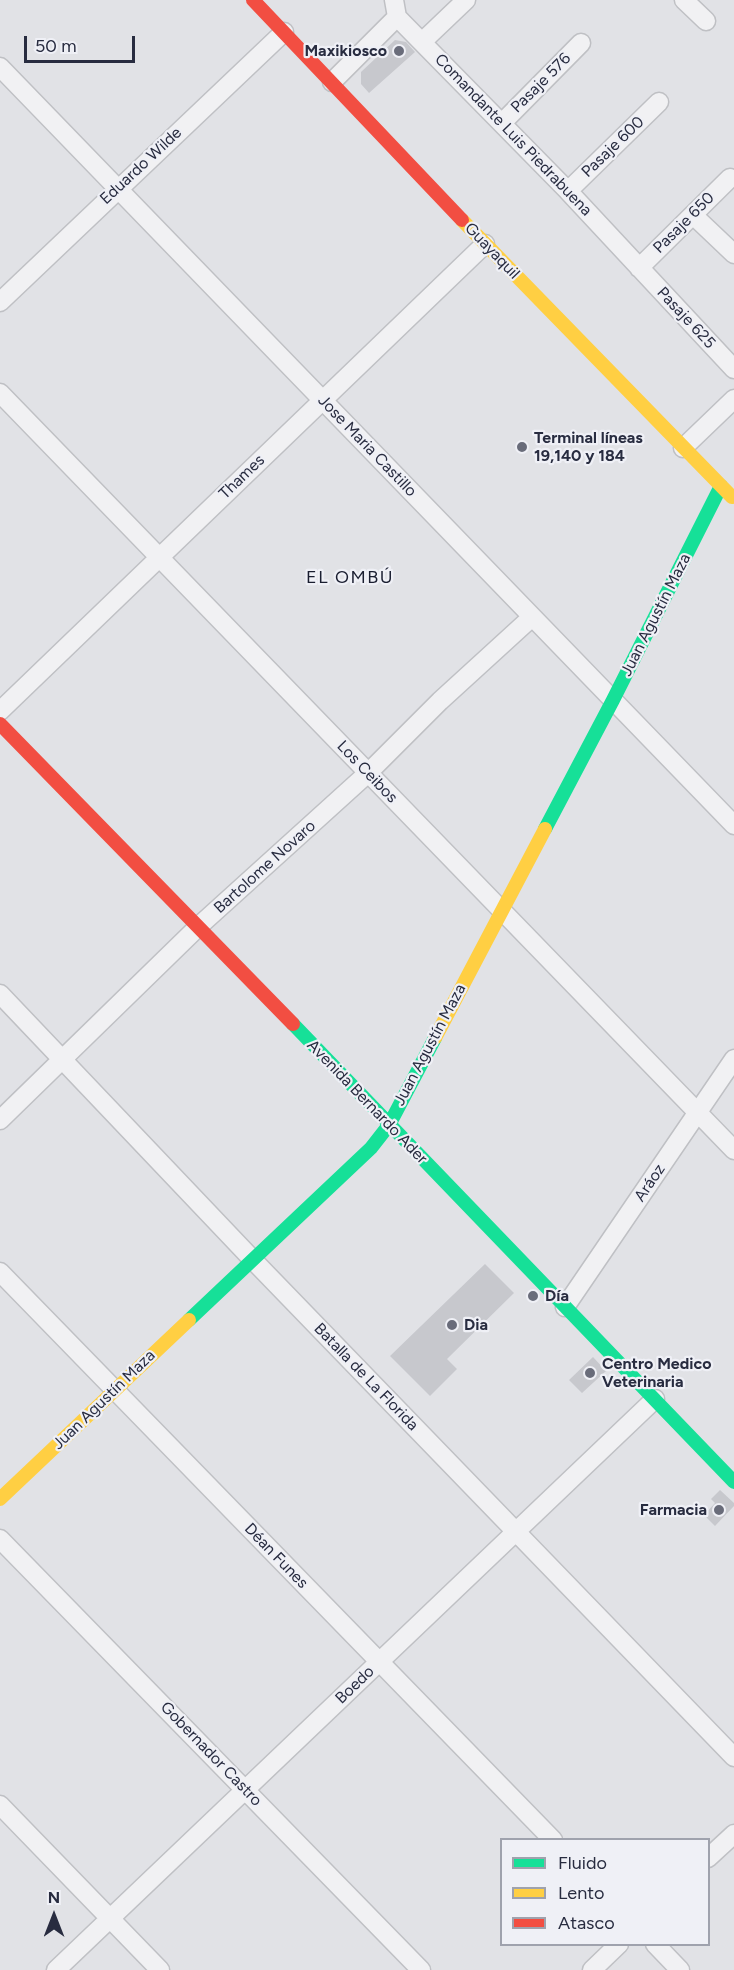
<!DOCTYPE html>
<html>
<head>
<meta charset="utf-8">
<style>
  body { margin:0 }
  #map { position:relative; width:734px; height:1970px; overflow:hidden; background:#e1e2e6; font-family:Figtree,sans-serif }
  canvas { display:block }
  .legend { position:absolute; left:500px; top:1838px; width:210px; height:108px; box-sizing:border-box; background:#eff0f6; border:2px solid #9fa2ad; margin:0; padding:8px 10px; list-style:none; font-size:18px; color:#282c40 }
  .legend li { display:flex; align-items:center; gap:12px; height:30px }
  .legend b { width:30px; border:2px solid #9fa2ad }
  .north { position:absolute; left:24px; top:1886px; width:60px; height:60px; -webkit-text-stroke:4px #eff0f6; paint-order:stroke; rotate:0deg; font-size:16px; font-weight:700; line-height:24px; text-align:center; color:#282c40 }
  .north::after { content:''; display:block; margin:auto; width:21px; height:27px; background:#282c40; clip-path:polygon(50% 0,100% 100%,50% 72%,0 100%) }
  .scale { position:absolute; left:24px; top:36px; width:111px; height:27px; box-sizing:border-box; border:3px solid #282c40; border-top:0; padding-left:8px; font-size:18px; line-height:21px; white-space:nowrap; color:#282c40; -webkit-text-stroke:4px #eff0f6; paint-order:stroke }
</style>
</head>
<body>
<div id="map">
<canvas width="734" height="1970"></canvas>
<ul class="legend">
<li><b style="height:8px;background:#16e098"></b>Fluido</li>
<li><b style="height:8px;background:#ffcf43"></b>Lento</li>
<li><b style="height:8px;background:#f24e42"></b>Atasco</li>
</ul>
<div class="north">N</div>
<div class="scale">50 m</div>
</div>
<script>
const context = document.querySelector('canvas').getContext('2d');
context.lineJoin = 'round';
function fill(path, color) { context.fillStyle = color; context.fill(path, 'evenodd'); }
function stroke(path, color, width, dash) { context.strokeStyle = color; context.lineWidth = width; context.lineCap = dash ? 'butt' : 'round'; context.setLineDash(dash || []); context.stroke(path); }
function label(font, color, halo, rows, align = 'center') {
  context.font = font + ' Figtree,sans-serif'; context.lineWidth = 4.5; context.setLineDash([]); context.textBaseline = 'middle'; context.strokeStyle = halo; context.fillStyle = color; for (const [text, x, y, turn = 0] of rows) {
    context.save(); context.translate(x, y); context.rotate((+turn || 0) * Math.PI / 180); context.textAlign = isNaN(turn) ? turn : align; if (halo) context.strokeText(text, 0, 0); context.fillText(text, 0, 0); context.restore();
  }
}
const building = new Path2D(`
  M395,40L406,42L415,52L369,93L361,84V72Z
  M485,1264L514,1293L447,1359L457,1369L430,1396L390,1356Z
  M593,1357L606,1371L582,1393L569,1380Z
  M720,1490L734,1503V1506L715,1526L704,1515L715,1503L711,1499Z`);
const street = new Path2D(`
  M394,0L397,17L568,191L734,369
  M684,0L706,21
  M423,41L466,0
  M0,67L734,825
  M332,82L397,17
  M502,123L581,43
  M568,191L659,102
  M693,215L734,254
  M639,268L730,178
  M0,302L284,32
  M0,393L734,1150
  M683,448L734,399
  M0,711L485,244
  M0,994L252,1259L734,1757
  M0,1120L199,926L368,773L440,701L532,617
  M0,1272L553,1840
  M565,1307L734,1059
  M0,1539L421,1970
  M0,1805L160,1970
  M708,1858L734,1834
  M655,1944L680,1970
  M56,1970L655,1399
  M592,1970L619,1944`);
const fast = new Path2D(`
  M545,829L613,700L721,486
  M293,1024L734,1482
  M189,1320L371,1148L389,1125L435,1038`);
const slow = new Path2D(`
  M462,220L732,497
  M435,1038L545,829
  M0,1499L189,1320`);
const jam = new Path2D(`
  M253,0L462,220
  M0,724L293,1024`);
const markers = [
  [399,51,6,"#696c7a"],
  [522,447,6,"#696c7a"],
  [533,1296,6,"#696c7a"],
  [452,1325,6,"#696c7a"],
  [590,1373,6,"#696c7a"],
  [719,1510,6,"#696c7a"]
];
const poiNames = [
  ["Maxikiosco",387,51,"right"],
  ["Terminal líneas",534,438],
  ["19,140 y 184",534,456],
  ["Día",545,1296],
  ["Dia",464,1325],
  ["Centro Medico",602,1364],
  ["Veterinaria",602,1382],
  ["Farmacia",707,1510,"right"]
];
const streetNames = [
  ["Pasaje 576",541,83,-45],
  ["Comandante Luis Piedrabuena",513,135,46],
  ["Pasaje 600",613,147,-44],
  ["Eduardo Wilde",141,166,-43],
  ["Pasaje 650",684,223,-45],
  ["Guayaquil",492,251,46],
  ["Pasaje 625",686,318,47],
  ["Jose Maria Castillo",367,446,46],
  ["Thames",242,477,-44],
  ["Juan Agustín Maza",656,615,-63],
  ["Los Ceibos",367,772,46],
  ["Bartolome Novaro",265,867,-42],
  ["Juan Agustín Maza",430,1045,-62],
  ["Avenida Bernardo Ader",367,1102,46],
  ["Aráoz",650,1183,-56],
  ["Batalla de La Florida",366,1377,46],
  ["Juan Agustín Maza",104,1400,-44],
  ["Déan Funes",276,1556,46],
  ["Boedo",355,1685,-44],
  ["Gobernador Castro",211,1754,46]
];
const neighbourhoodNames = [
  ["EL OMBÚ",350,578]
];
fill(building, '#c7c8cd');
stroke(street, '#bfc0c4', 21);
stroke(street, '#f1f1f3', 18);
stroke(fast, '#16e098', 14);
stroke(slow, '#ffcf43', 14);
stroke(jam, '#f24e42', 14);
for (const [x, y, r, color] of markers) { const dot = new Path2D(); dot.arc(x, y, r, 0, 2 * Math.PI); context.fillStyle = color; context.fill(dot); stroke(dot, '#eff0f6', 2); }
label('bold 16px', '#282c40', '#eff0f6', poiNames, 'left');
label('16px', '#282c40', '#eff0f6', streetNames);
context.letterSpacing = '1.5px';
label('18px', '#1a1e30', '#eff0f6', neighbourhoodNames);
context.letterSpacing = '0px';
</script>
</body>
</html>
